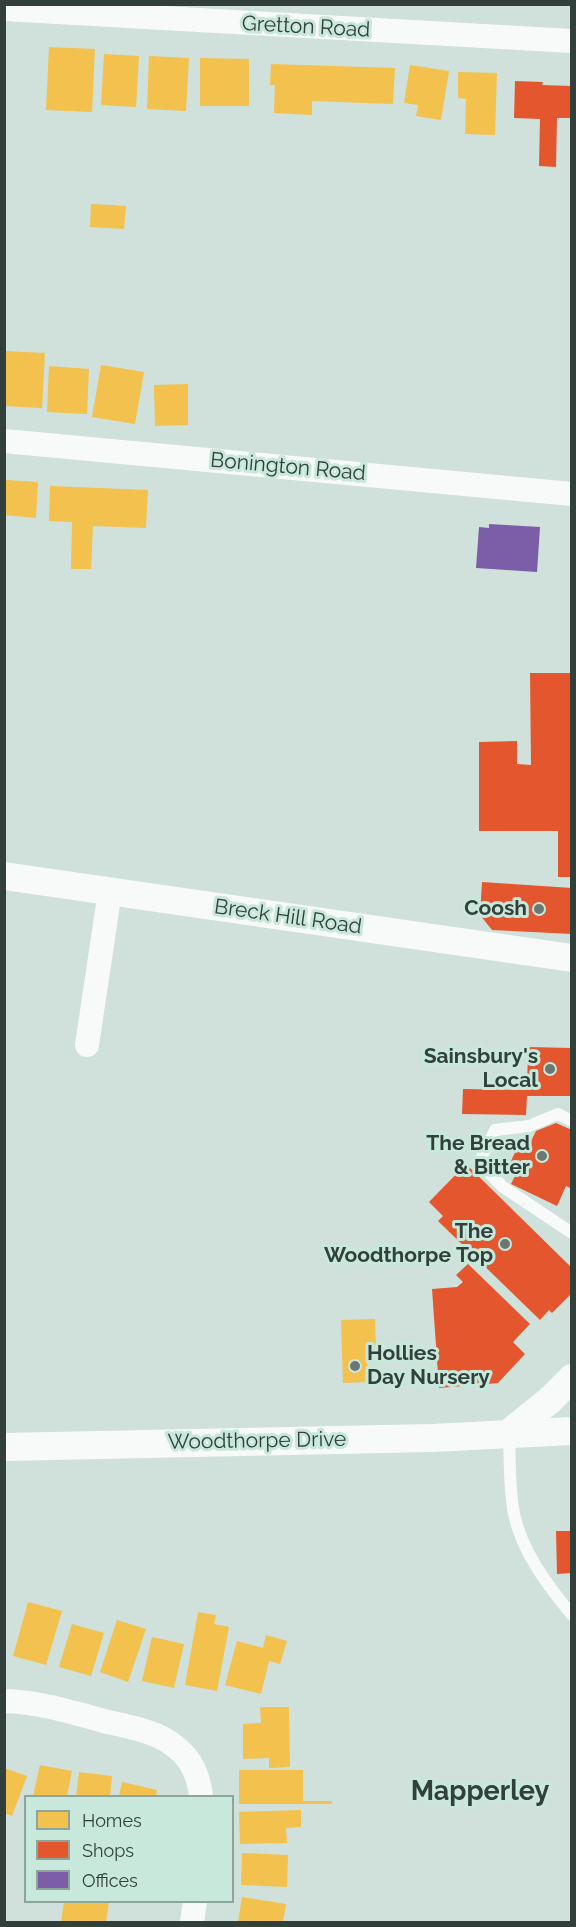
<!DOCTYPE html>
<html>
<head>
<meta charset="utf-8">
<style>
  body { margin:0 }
  #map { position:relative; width:576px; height:1927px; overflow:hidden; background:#cfe1da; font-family:Raleway,sans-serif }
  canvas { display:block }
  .frame { position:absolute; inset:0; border:6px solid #323f3a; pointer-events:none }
  .legend { position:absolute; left:24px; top:1795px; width:210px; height:108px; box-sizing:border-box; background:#c8e8dc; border:2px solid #8ca49b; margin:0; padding:8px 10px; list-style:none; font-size:18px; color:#323f3a }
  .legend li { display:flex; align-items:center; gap:12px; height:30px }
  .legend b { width:30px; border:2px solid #8ca49b }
</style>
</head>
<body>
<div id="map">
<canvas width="576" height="1927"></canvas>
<div class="frame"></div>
<ul class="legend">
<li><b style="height:16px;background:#f2c14e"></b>Homes</li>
<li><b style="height:16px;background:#e4572e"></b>Shops</li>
<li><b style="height:16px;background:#7b5ea7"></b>Offices</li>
</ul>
</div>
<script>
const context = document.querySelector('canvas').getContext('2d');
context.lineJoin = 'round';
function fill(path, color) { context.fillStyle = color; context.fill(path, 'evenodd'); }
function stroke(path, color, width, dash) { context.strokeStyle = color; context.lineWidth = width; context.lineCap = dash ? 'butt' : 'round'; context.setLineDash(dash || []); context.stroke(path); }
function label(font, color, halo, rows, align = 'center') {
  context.font = font + ' Raleway,sans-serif'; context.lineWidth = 6; context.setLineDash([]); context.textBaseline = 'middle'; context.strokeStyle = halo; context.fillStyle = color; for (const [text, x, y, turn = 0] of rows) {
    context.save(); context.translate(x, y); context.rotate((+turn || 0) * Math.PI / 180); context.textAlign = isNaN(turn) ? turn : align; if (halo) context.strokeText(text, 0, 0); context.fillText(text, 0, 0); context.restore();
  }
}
const homes = new Path2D(`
  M49,47L95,49L92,112L46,110Z
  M104,54L139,56L136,107L101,105Z
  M149,56L189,58L186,111L147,109Z
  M200,58L249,59V106H200Z
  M271,64L395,68L393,104L312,101V115L274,113L275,85H270Z
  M410,65L449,71L441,120L416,116L418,105L404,103Z
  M458,72L497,73L495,135L465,134L466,99L458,98Z
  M91,204L126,206L124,229L90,227Z
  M4,351L45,353L42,408L4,406Z
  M101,365L144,372L135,424L92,417Z
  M49,366L89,369L87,414L47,412Z
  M188,384V425L155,426L154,385Z
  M6,480L38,482L36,518L4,515Z
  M50,486L148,490L146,528L93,526L91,569H71L72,522L49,521Z
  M375,1319L376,1349L367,1350L368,1382L343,1383L341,1320Z
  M28,1602L62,1611L46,1665L13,1656Z
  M198,1612L216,1615L214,1624L229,1627L217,1691L185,1685Z
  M117,1620L146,1629L128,1682L100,1672Z
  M72,1624L104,1633L91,1676L59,1667Z
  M266,1635L287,1641L280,1664L269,1661L261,1694L225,1685L237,1641L263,1648Z
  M152,1637L184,1644L174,1688L142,1681Z
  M260,1707H289L290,1767L269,1768V1758L243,1759V1724L261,1723Z
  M40,1765L72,1771L67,1796H33Z
  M4,1768L27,1776L12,1816L4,1813Z
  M239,1770H303V1801H332V1804H239Z
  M79,1772L112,1776L110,1796H76Z
  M122,1782L157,1790L156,1796H119Z
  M301,1810V1827L286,1828L287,1843L240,1844L239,1812Z
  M242,1853L288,1855L287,1887L241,1885Z
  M242,1897L286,1904L283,1922H238Z
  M64,1902H109L106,1922L61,1921Z`);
const shops = new Path2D(`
  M515,81L543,82L542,85L572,86V118H557L556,167L539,166L540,119L514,118Z
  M530,673H572V877H558V831H479V742L517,741V764L531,765Z
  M482,882L572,888V934L492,930L480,915Z
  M528,1047L572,1048V1096H527L526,1115L462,1114L463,1089L527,1090Z
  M556,1123L572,1130V1189L566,1186L557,1206L511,1184L516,1174L507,1170L521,1139L530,1143L536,1131Z
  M466,1164L572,1268V1293L552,1313L549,1310L540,1320L438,1221L443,1216L429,1202Z
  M468,1264L530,1324L513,1342L525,1354L498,1383L439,1388L432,1289L457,1287L463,1282L456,1275Z
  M556,1531H572V1573L557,1574Z`);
const offices = new Path2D(`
  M489,524L540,527L537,572L476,568L479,527L489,528Z`);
const service = new Path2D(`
  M572,1121L558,1114L529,1126L495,1130L482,1157L488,1172L503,1187L572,1233
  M509,1435C510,1461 509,1488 514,1514C522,1552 548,1586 572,1615`);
const minor = new Path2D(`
  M4,9L572,41
  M4,441L572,494
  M87,1045L110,891
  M4,1701C39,1702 71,1712 104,1721C129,1727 158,1731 177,1748C192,1760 199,1778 201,1796
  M192,1922L195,1902`);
const tertiary = new Path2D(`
  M4,876L572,958
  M509,1433L550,1400L572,1378
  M4,1447L432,1438L572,1431`);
const markers = [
  [539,909,6,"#697872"],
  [550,1069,6,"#697872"],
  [542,1156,6,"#697872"],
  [505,1244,6,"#697872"],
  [355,1366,6,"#697872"]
];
const streetNames = [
  ["Gretton Road",306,27,3],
  ["Bonington Road",288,467,5],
  ["Breck Hill Road",288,917,8],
  ["Woodthorpe Drive",257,1441,-1]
];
const poiNames = [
  ["Coosh",527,909],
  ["Sainsbury's",538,1057],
  ["Local",538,1081],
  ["The Bread",530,1144],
  ["& Bitter",530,1168],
  ["The",493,1232],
  ["Woodthorpe Top",493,1256],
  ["Hollies",367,1354,"left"],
  ["Day Nursery",367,1378,"left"]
];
const districtNames = [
  ["Mapperley",480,1792]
];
fill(homes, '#f2c14e');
fill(shops, '#e4572e');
fill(offices, '#7b5ea7');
stroke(service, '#f8faf9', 12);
stroke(minor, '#f8faf9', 24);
stroke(tertiary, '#f8faf9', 28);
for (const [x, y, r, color] of markers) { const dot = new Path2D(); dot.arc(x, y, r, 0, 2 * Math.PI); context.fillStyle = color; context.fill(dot); stroke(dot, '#c8e8dc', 2); }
label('21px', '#323f3a', '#c8e8dc', streetNames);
label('bold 21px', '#323f3a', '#c8e8dc', poiNames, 'right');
label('bold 27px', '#323f3a', '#c8e8dc', districtNames);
</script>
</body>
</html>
